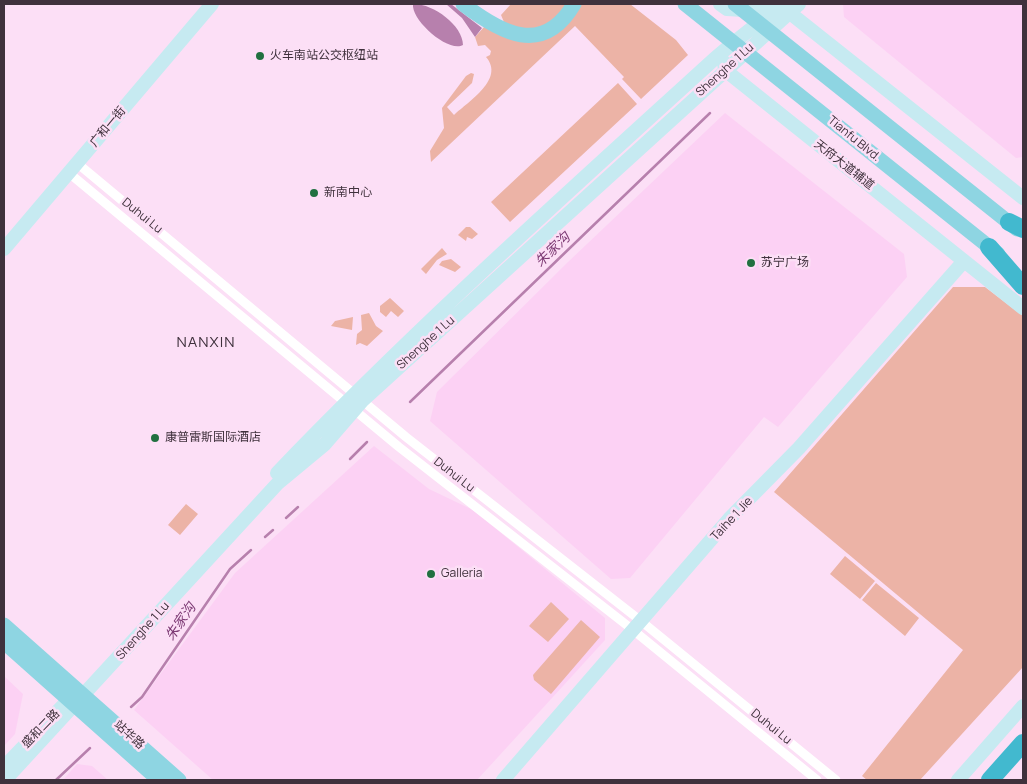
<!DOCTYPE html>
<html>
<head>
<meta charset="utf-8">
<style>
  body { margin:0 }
  #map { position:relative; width:1027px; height:784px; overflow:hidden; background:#fcdff6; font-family:Manrope,sans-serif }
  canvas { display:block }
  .frame { position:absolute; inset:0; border:5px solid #3f313c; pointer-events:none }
</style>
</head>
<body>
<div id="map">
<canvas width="1027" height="784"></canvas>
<div class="frame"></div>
</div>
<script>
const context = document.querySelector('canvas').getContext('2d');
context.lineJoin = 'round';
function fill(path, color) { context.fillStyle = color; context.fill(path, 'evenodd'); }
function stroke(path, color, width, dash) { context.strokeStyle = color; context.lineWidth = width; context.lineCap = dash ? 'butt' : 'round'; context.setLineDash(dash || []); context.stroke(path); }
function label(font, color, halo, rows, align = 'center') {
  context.font = font + ' Manrope,"Noto Sans SC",sans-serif'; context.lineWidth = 5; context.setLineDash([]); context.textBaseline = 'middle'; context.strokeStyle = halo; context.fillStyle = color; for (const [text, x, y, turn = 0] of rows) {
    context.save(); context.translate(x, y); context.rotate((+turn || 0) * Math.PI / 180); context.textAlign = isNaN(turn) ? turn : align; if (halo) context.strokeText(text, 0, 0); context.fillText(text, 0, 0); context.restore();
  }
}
const built = new Path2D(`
  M843,4H1023V157L1016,158L844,17Z
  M725,113L904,254L907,277L778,427L764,417L630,578L611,579L430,421L437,392L568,262Z
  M374,446L429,489L473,510L605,618V640L477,780H213L134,710L235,573Z
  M4,676L23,694L15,734L4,746Z
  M77,764L92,766L108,780H63Z`);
const green = new Path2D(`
  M511,4H630L676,40L688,55L641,99L622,79L624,77L575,26L431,162L430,151L444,128L442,108L466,76L471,73L474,74L472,83L447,107L454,115C469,101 505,79 486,57L490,55L491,51L485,45L478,46L475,37L485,26L509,34L501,15Z
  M618,83L637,104L510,222L491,202Z
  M466,227H470L478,234L472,239L467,237L466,241L458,235Z
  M442,248L447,254L437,260L426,274L421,269Z
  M451,259L461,267L455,272L439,265L442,261Z
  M953,287H985L1023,316V667L920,780H867L862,776L963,650L774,492Z
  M390,298L404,311L398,317L391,311L386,317L380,312V306Z
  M369,313L376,326L383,331L367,346L360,343L356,345L357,334L362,330L361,315Z
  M353,317L352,330L331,326L335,321Z
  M186,504L198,514L180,535L168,525Z
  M845,556L875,581L860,599L830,574Z
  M876,583L919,618L905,636L862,600Z
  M551,602L569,619L548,642L529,626Z
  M581,620L600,637L551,694L534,680L533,675Z`);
const water = new Path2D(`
  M413,4C432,3 463,25 463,45C448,53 411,20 413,4Z
  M446,4H451L482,28L475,37L462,18Z`);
const stream = new Path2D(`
  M410,402L710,113
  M350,459L367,442
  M286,518L298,507
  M265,537L273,530
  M131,707L142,697L230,569L251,550
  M56,780L90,748`);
const street = new Path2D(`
  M77,163L406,437L641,621L836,780
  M69,173L399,447L633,630L817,780`);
const secondary = new Path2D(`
  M720,4L727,9L790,13L1023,198
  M724,62L725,70L1023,308
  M4,249L212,4
  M277,473C415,329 564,196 711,62C734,41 759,24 781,4
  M4,767L77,691
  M5,780L278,483L325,444L363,400L799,4
  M503,780L729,519L799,448L964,261
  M958,780L1023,706`);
const primary = new Path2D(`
  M463,4C501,33 543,57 574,4
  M685,4L998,254
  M735,4L1017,229
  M4,625L179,780
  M4,642L159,780`);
const highway = new Path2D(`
  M1009,222L1023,229
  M989,247L1023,286
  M990,780L1023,743`);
const markers = [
  [260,56,5,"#217040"],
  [314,193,5,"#217040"],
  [751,263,5,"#217040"],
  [155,438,5,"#217040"],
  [431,574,5,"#217040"]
];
const poiNames = [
  ["火车南站公交枢纽站",270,56],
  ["新南中心",324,193],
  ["苏宁广场",761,263],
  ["康普雷斯国际酒店",165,438],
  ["Galleria",441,574]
];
const streetNames = [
  ["Shenghe 1 Lu",725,70,-42],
  ["广和一街",108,127,-50],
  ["Tianfu Blvd.",854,139,39],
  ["天府大道辅道",844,165,38],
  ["Duhui Lu",142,216,39],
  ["Shenghe 1 Lu",426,343,-42],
  ["Duhui Lu",454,475,38],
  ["Taihe 1 Jie",732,519,-47],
  ["Shenghe 1 Lu",143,631,-48],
  ["Duhui Lu",771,727,39],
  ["盛和二路",41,729,-46],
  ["站华路",129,735,42]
];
const waterNames = [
  ["朱家沟",553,250,-44],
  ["朱家沟",181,622,-56]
];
const quarterNames = [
  ["NANXIN",206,343]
];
fill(built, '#fcd1f4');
fill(green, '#ecb3a6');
fill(water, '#b780ad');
stroke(stream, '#b780ad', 2.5);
stroke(street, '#fff', 9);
stroke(secondary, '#c6eaf1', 14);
stroke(primary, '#8ed5e2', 15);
stroke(highway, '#42b9cf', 18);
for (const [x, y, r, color] of markers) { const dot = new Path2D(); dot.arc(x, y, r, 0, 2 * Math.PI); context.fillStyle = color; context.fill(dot); stroke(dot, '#fcdff6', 2); }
label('12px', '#3f313c', '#fcdff6', poiNames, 'left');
label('12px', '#3f313c', '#fcdff6', streetNames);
label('italic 14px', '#7d3a74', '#fcdff6', waterNames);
context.letterSpacing = '1px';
label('15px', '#3f313c', '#fcdff6', quarterNames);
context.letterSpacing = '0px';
</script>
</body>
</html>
